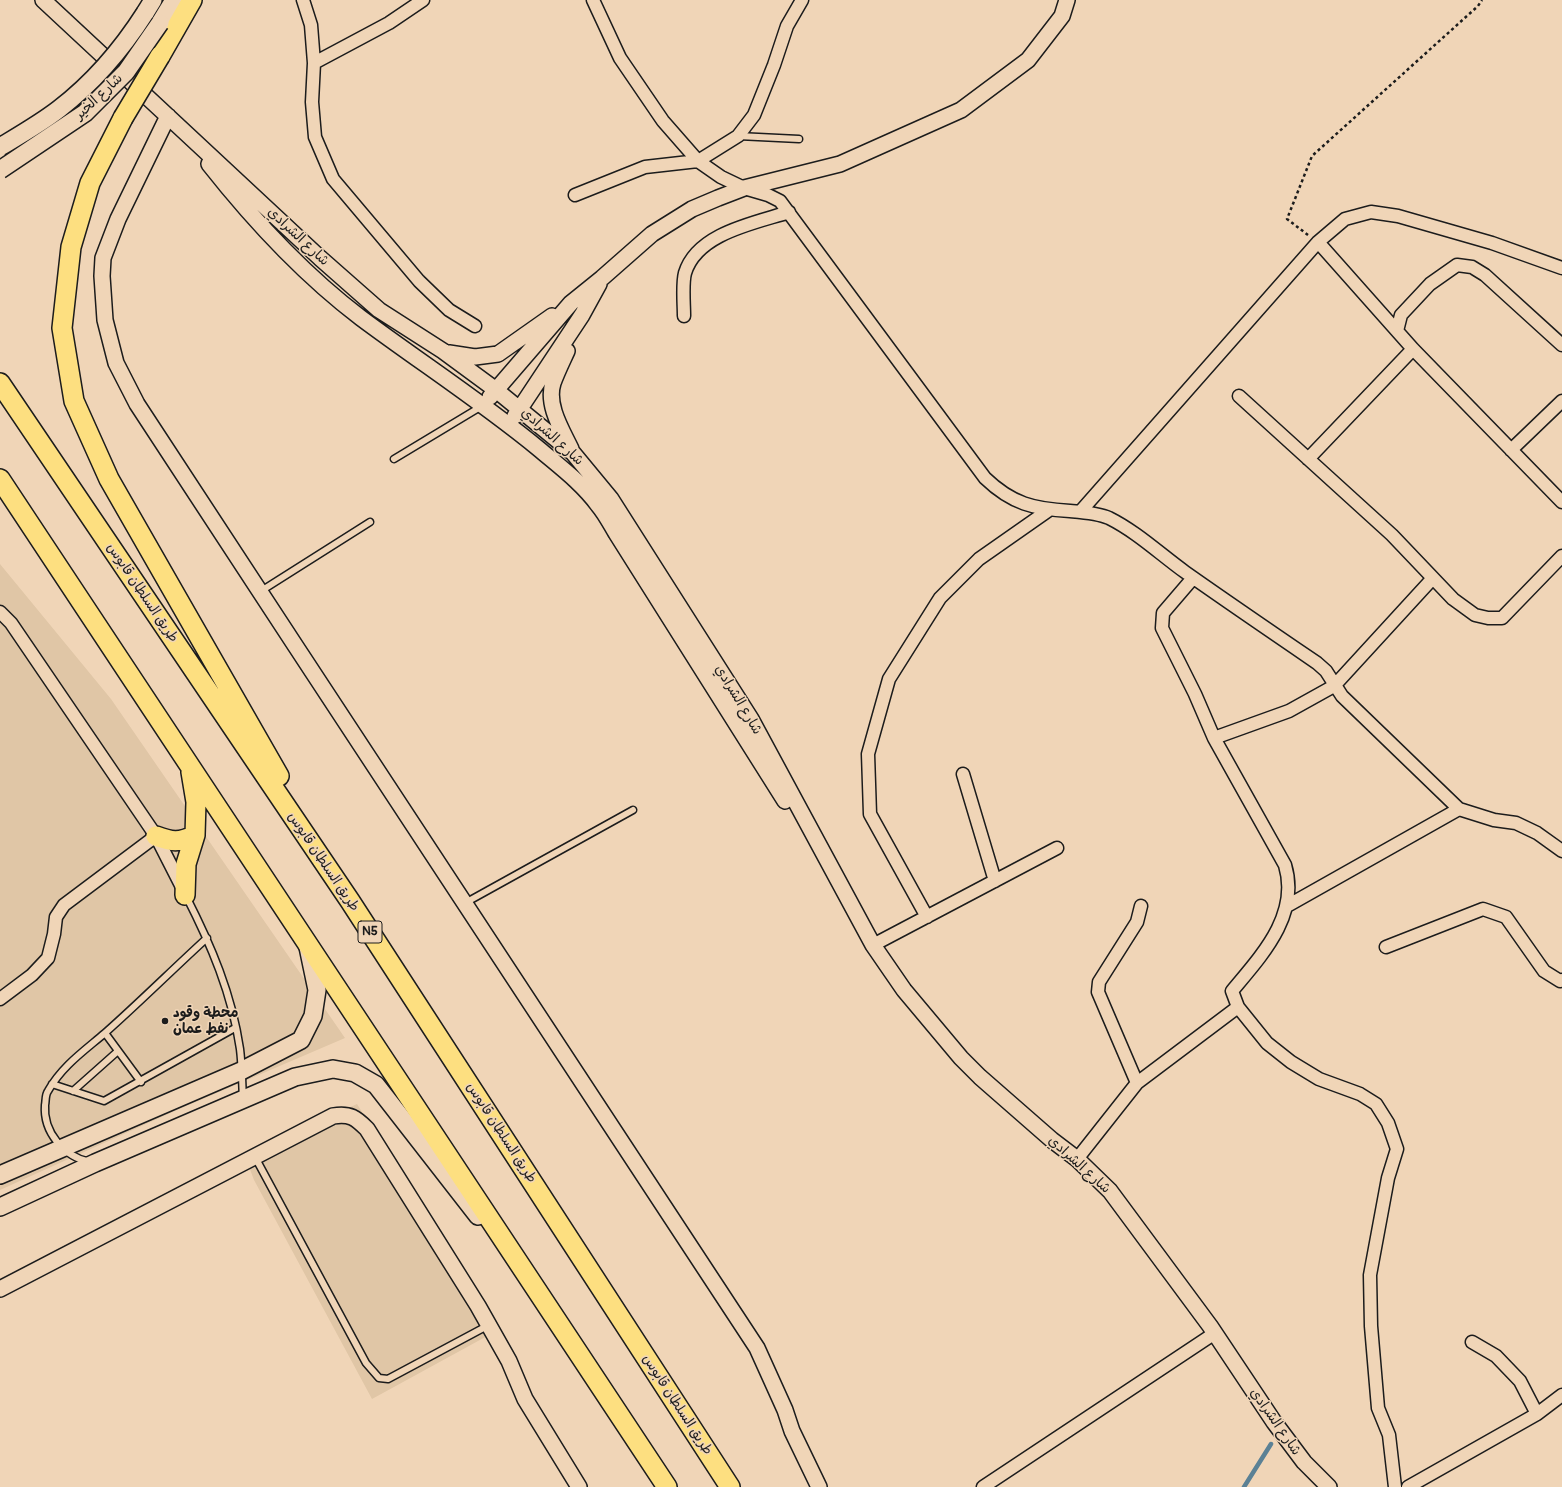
<!DOCTYPE html>
<html>
<head>
<meta charset="utf-8">
<style>
  body { margin:0 }
  canvas { display:block; background:#f0d5b7 }
</style>
</head>
<body>
<canvas width="1562" height="1487"></canvas>
<script>
const context = document.querySelector('canvas').getContext('2d');
context.lineJoin = 'round';
function fill(path, color) { context.fillStyle = color; context.fill(path, 'evenodd'); }
function stroke(path, color, width, dash) { context.strokeStyle = color; context.lineWidth = width; context.lineCap = dash ? 'butt' : 'round'; context.setLineDash(dash || []); context.stroke(path); }
function label(font, color, halo, rows, align = 'center') {
  context.font = font + ' Pangolin,"Playpen Sans Arabic",sans-serif'; context.lineWidth = 3; context.setLineDash([]); context.textBaseline = 'middle'; context.strokeStyle = halo; context.fillStyle = color; for (const [text, x, y, turn = 0] of rows) {
    context.save(); context.translate(x, y); context.rotate((+turn || 0) * Math.PI / 180); context.textAlign = isNaN(turn) ? turn : align; if (halo) context.strokeText(text, 0, 0); context.fillText(text, 0, 0); context.restore();
  }
}
const built = new Path2D(`
  M0,564L111,699L345,1038L177,1110L0,1190Z
  M357,1104L500,1329L372,1399L254,1180L245,1156Z`);
const stream = new Path2D(`
  M1244,1487L1271,1444`);
const path = new Path2D(`
  M1308,235L1287,219L1312,156L1478,6L1482,0`);
const service = new Path2D(`
  M738,136L799,139
  M394,459L482,406
  M261,591L370,522
  M186,896C211,945 232,994 240,1049C242,1065 242,1082 243,1098
  M465,903L633,810
  M105,1033L141,1082
  M52,1084L104,1101L235,1028
  M73,1091L118,1051
  M255,1157L366,1363L379,1378L388,1379L489,1325
  M90,1162C64,1157 43,1132 45,1105C46,1101 45,1095 48,1091C62,1066 84,1051 105,1033C140,1002 173,969 207,938`);
const minor = new Path2D(`
  M303,0L311,25L314,63L312,102L315,137L333,179L419,281L449,310L475,326
  M593,0L620,58L663,121L698,161L721,177L744,188L768,195L780,201L985,478C1012,504 1034,509 1070,511C1082,512 1098,513 1109,518C1137,532 1160,554 1185,572C1229,603 1273,633 1317,663L1326,671L1342,696L1459,809L1494,820L1516,823L1537,833L1562,851
  M314,63L389,23L423,0
  M575,195L645,167L698,161L738,136L754,115L774,65L787,26L802,0
  M1318,242L1397,331
  M684,316C684,304 682,284 685,273C697,233 755,223 789,212
  M1562,345L1485,275L1472,267L1457,265L1430,284L1401,315L1397,331L1413,349L1562,502
  M1239,396L1392,535L1453,599L1475,615L1488,618H1502L1562,556
  M1511,450L1562,401
  M1308,459L1413,349
  M1080,512L1318,242L1345,219L1371,212L1398,216L1492,243L1562,268
  M1193,578L1163,613L1162,628L1195,694L1214,738L1285,865C1300,915 1262,955 1232,991L1238,1007L1267,1043L1291,1062L1319,1079L1360,1094L1376,1104L1388,1123L1397,1149L1388,1178L1370,1275L1371,1326L1378,1408L1389,1435L1395,1487
  M0,612L11,623L156,836L183,889
  M1214,738L1289,711L1334,686L1433,578
  M963,774L995,881
  M1287,906L1459,809
  M927,917L870,814L868,754L889,679L940,598L979,559L1049,510
  M873,945L1057,848
  M1386,947L1483,909L1506,917L1544,971L1560,981L1562,980
  M0,999L32,975L48,958L54,934L56,917L64,905L156,836
  M1137,1083L1098,992L1099,982L1137,922L1141,906
  M1077,1159L1137,1083L1238,1007
  M1472,1342L1496,1356L1520,1381L1537,1414
  M983,1487L1215,1333
  M1408,1487L1537,1414L1562,1395`);
const tertiary = new Path2D(`
  M43,0L320,258L379,310L443,351L496,390L573,453L611,499L751,719L873,945L904,990L961,1058L980,1077L1052,1140L1077,1159L1110,1191L1210,1326L1274,1422L1304,1462L1329,1487
  M168,116L118,219L103,258L102,276L105,320L116,363L137,404C343,719 550,1033 757,1348L785,1410L792,1431L819,1487
  M209,164C254,221 303,274 361,318C420,362 482,402 539,449C559,466 582,483 598,505C605,513 610,523 616,533L785,801
  M567,351C562,362 557,372 553,383C546,405 562,430 571,449
  M449,353L475,357L498,354L552,316
  M490,397L571,303L602,278L652,234L692,209L718,198L744,188L840,164L961,110L1028,60L1062,16L1067,0
  M515,416L582,315L599,284
  M0,1289L333,1116C350,1113 356,1118 367,1129L478,1306L509,1361L525,1399L579,1487`);
const secondary = new Path2D(`
  M145,13L153,0
  M160,23L174,0
  M0,1175L241,1071L301,1040L313,1016L317,990L308,947
  M0,1207L95,1163L295,1077L333,1069L355,1073L376,1085L478,1216`);
const trunk = new Path2D(`
  M160,56L192,0
  M123,118L90,183L71,247L62,328L74,401L109,479L279,776
  M0,383L350,901L730,1487
  M0,479L667,1487
  M156,836C172,842 179,843 195,835L196,802L191,772
  M185,895L186,864L195,835`);
const secondaryBridge = new Path2D(`
  M0,147C20,135 41,123 59,109C94,82 122,49 145,13
  M0,170L85,113L126,72L160,23`);
const trunkBridge = new Path2D(`
  M123,118L160,56`);
const markers = [
  [165,1021,4,"#1c1c1c"]
];
const shields = [
  [370,932,24]
];
const shieldNames = [
  ["N5",370,932]
];
const streetNames = [
  ["شارع الخير",99,97,-43],
  ["شارع الشرادي",298,237,43],
  ["شارع الشرادي",552,437,42],
  ["طريق السلطان قابوس",142,593,56],
  ["شارع الشرادي",738,700,59],
  ["طريق السلطان قابوس",323,862,56],
  ["طريق السلطان قابوس",501,1133,57],
  ["شارع الشرادي",1079,1165,42],
  ["طريق السلطان قابوس",677,1405,57],
  ["شارع الشرادي",1275,1422,55]
];
const poiNames = [
  ["محطة وقود",173,1013],
  ["نفط عمان",173,1029]
];
fill(built, '#e0c6a6');
stroke(stream, '#5b8195', 4.5);
stroke(service, '#1c1c1c', 9);
stroke(minor, '#1c1c1c', 15);
stroke(tertiary, '#1c1c1c', 18);
stroke(secondary, '#1c1c1c', 20);
stroke(trunk, '#1c1c1c', 22);
stroke(path, '#1c1c1c', 2.5, [3, 3]);
stroke(service, '#f0d5b7', 6);
stroke(minor, '#f0d5b7', 12);
stroke(tertiary, '#f0d5b7', 15);
stroke(secondary, '#f0d5b7', 17);
stroke(trunk, '#fddf80', 19);
stroke(secondaryBridge, '#1c1c1c', 20, []);
stroke(trunkBridge, '#1c1c1c', 22, []);
stroke(secondaryBridge, '#f0d5b7', 17);
stroke(trunkBridge, '#fddf80', 19);
for (const [x, y, r, color] of markers) { const dot = new Path2D(); dot.arc(x, y, r, 0, 2 * Math.PI); context.fillStyle = color; context.fill(dot); stroke(dot, '#f0d5b7', 1.5); }
for (const [x, y, w] of shields) { const box = new Path2D(); box.roundRect(x - w / 2, y - 11, w, 22, 3); context.fillStyle = '#f0d5b7'; context.fill(box); stroke(box, '#1c1c1c', 1); }
label('bold 13px', '#1c1c1c', null, shieldNames);
label('14px', '#1c1c1c', '#f0d5b7', streetNames);
label('bold 14px', '#1c1c1c', '#f0d5b7', poiNames, 'left');
</script>
</body>
</html>
